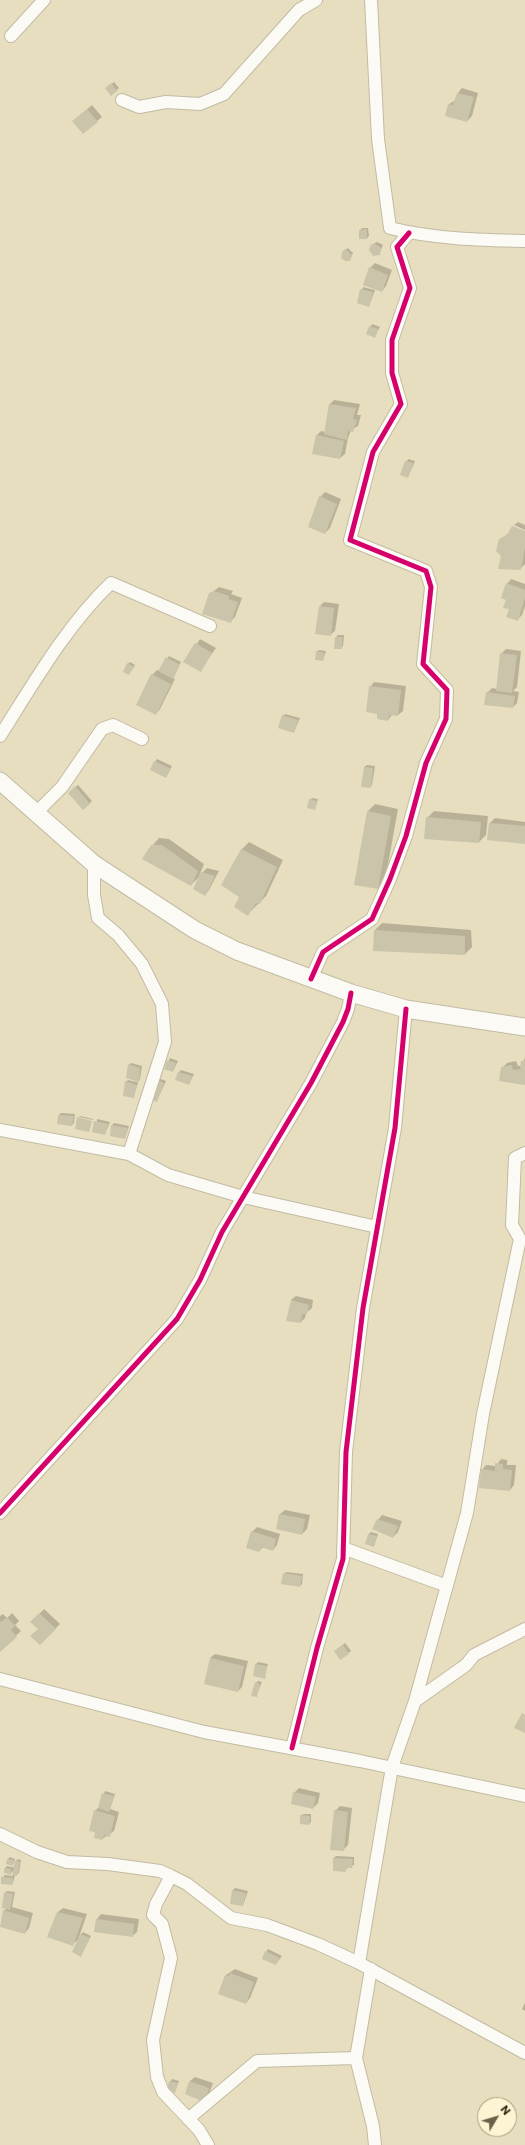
<!DOCTYPE html>
<html>
<head>
<meta charset="utf-8">
<style>
  body { margin:0 }
  #map { position:relative; width:525px; height:2145px; overflow:hidden; background:#e7debf; font-family:Commissioner,sans-serif }
  canvas { display:block }
  .north { position:absolute; left:477px; top:2097px; width:40px; height:40px; box-sizing:border-box; background:#fdf4d3; border:1px solid #a79f82; border-radius:50%; rotate:52deg; font-size:11px; font-weight:700; line-height:16px; text-align:center; color:#251f09 }
  .north::after { content:''; display:block; margin:auto; width:14px; height:18px; background:#696249; clip-path:polygon(50% 0,100% 100%,50% 72%,0 100%) }
</style>
</head>
<body>
<div id="map">
<canvas width="525" height="2145"></canvas>
<div class="north">N</div>
</div>
<script>
const context = document.querySelector('canvas').getContext('2d');
context.lineJoin = 'round';
function fill(path, color) { context.fillStyle = color; context.fill(path, 'evenodd'); }
function stroke(path, color, width, dash) { context.strokeStyle = color; context.lineWidth = width; context.lineCap = dash ? 'butt' : 'round'; context.setLineDash(dash || []); context.stroke(path); }
const shadow = new Path2D(`
  M114,82L119,88L111,95L106,88Z
  M462,88L478,93L472,116L467,121L449,104L456,100L458,93Z
  M92,105L102,117L97,121L78,117Z
  M362,228H368L369,236L367,238L360,230Z
  M377,242L383,245L379,254L373,244Z
  M348,248L353,253L350,260L345,250Z
  M375,263L392,270L386,286L382,291L370,268Z
  M363,287L375,290L369,306L358,303Z
  M372,324L380,327L375,336L367,334Z
  M334,400L360,404L357,415H361L358,426L351,430L348,438L345,454L340,458L317,435L321,431L326,432L329,405Z
  M408,459L415,461L408,477L401,474Z
  M325,492L341,499L330,528L325,533L320,497Z
  M518,522L525,525V530L514,525Z
  M510,532H525V564L520,569L502,556L500,540Z
  M511,579L525,584V606L522,615L517,620L510,609L507,599V584Z
  M219,587L233,591L231,594L242,598L235,617L230,622L210,594Z
  M324,602L339,604L335,631L330,635L320,606Z
  M338,635H344L343,646L341,648L336,637Z
  M200,639L216,648L200,671L185,662Z
  M506,649L521,651L517,687L513,691L519,692L517,703L513,707L487,693L492,688L497,689L501,654Z
  M319,650L326,651L323,660L317,652Z
  M169,656L181,662L172,678L175,679L160,709L156,714L152,675L157,670L159,671Z
  M130,662L135,665L129,674L128,664Z
  M374,682L406,686L403,711L398,715H392L388,720L378,713L370,687Z
  M285,714L300,718L294,732L283,716Z
  M157,759L172,766L166,777L151,769Z
  M367,765L375,766L372,785L370,787L364,767Z
  M78,785L92,801L83,809L69,793Z
  M312,798L318,799L315,809L310,800Z
  M375,804L398,809L385,881L378,888L368,811Z
  M434,811L488,816L486,835L479,842L427,818Z
  M495,818L525,822V843L488,839L490,823Z
  M159,838L169,839L204,864L199,876L207,868L219,871L209,890L205,895L201,875L191,885L152,846Z
  M249,842L283,860L266,896L248,914L240,896L223,885L242,849Z
  M382,923L471,930L472,947L465,954L375,930Z
  M170,1058L178,1061L173,1071L165,1069Z
  M525,1058V1084L502,1068L507,1063L516,1061L518,1066H521Z
  M131,1063L142,1066L140,1079L137,1082L138,1083L133,1097L126,1082L128,1080L137,1082V1080L129,1065Z
  M181,1070L194,1074L189,1084L179,1072Z
  M158,1078L166,1081L157,1100Z
  M61,1113L75,1114L74,1123L72,1125L59,1115Z
  M80,1116L93,1119V1120L79,1117Z
  M97,1119L110,1122L105,1134L97,1123Z
  M114,1123L129,1126L125,1138L112,1125Z
  M296,1296L313,1300L312,1308L306,1313L305,1318L301,1322L291,1300Z
  M501,1459L507,1460V1465H516L514,1485L510,1490L482,1470L486,1465L496,1466Z
  M285,1510L310,1515L307,1529L302,1534L277,1529L280,1514Z
  M382,1515L402,1521L398,1532L393,1537L378,1520Z
  M257,1527L280,1534L277,1545L273,1550L263,1547L259,1551L252,1532Z
  M371,1532L378,1534L374,1546L368,1535Z
  M286,1572L303,1574L302,1584L300,1586L284,1574Z
  M44,1609L60,1624L40,1644L39,1629L32,1622Z
  M12,1613L19,1621L15,1625L21,1631L0,1651V1616L3,1614L7,1618Z
  M345,1643L351,1651L340,1659L337,1649Z
  M215,1654L248,1661L242,1687L238,1691L210,1658Z
  M258,1662L268,1664L264,1678L256,1664Z
  M258,1681L262,1682L256,1696V1683Z
  M299,1788L320,1793L318,1803L313,1808L294,1793Z
  M105,1791L115,1794L110,1809L119,1812L114,1831L102,1839L96,1832L95,1811L99,1807Z
  M340,1806L352,1808L348,1845L343,1850L335,1811Z
  M303,1814H311V1822L309,1824L301,1816Z
  M336,1856L354,1857V1865L348,1867L345,1871L334,1870V1858Z
  M10,1857L15,1859L14,1863L18,1859L21,1860L19,1873L15,1875L13,1883L2,1878L5,1875L13,1876L14,1870L10,1874L5,1868L7,1866L17,1868L16,1861L12,1865L8,1859Z
  M235,1888L248,1891L243,1905L233,1890Z
  M7,1891L15,1892L12,1907L33,1913L29,1928L25,1933L4,1911L7,1908L5,1893Z
  M63,1908L87,1914L79,1937L83,1932L91,1936L81,1955L79,1939L73,1944L49,1936L58,1912Z
  M101,1914L139,1919L137,1932L132,1936L95,1931L97,1919Z
  M268,1949L282,1956L276,1964L263,1958Z
  M235,1969L258,1978L250,1998L246,2003L226,1975Z
  M525,2003V2011L522,2009Z
  M195,2077L213,2083L208,2096L204,2100L186,2094L190,2081Z
  M172,2079L179,2081L175,2092L170,2082Z`);
const building = new Path2D(`
  M111,83L117,91L111,96L105,88Z
  M457,93L474,97L467,122L445,116L448,104L453,105Z
  M87,109L98,122L83,134L72,121Z
  M367,229V239H359V230Z
  M374,243L381,248L380,255L373,256L369,250L370,246Z
  M345,249L352,255L350,261H345L341,258L342,252Z
  M369,267L388,275L382,292L363,285Z
  M360,289L373,292L369,307L357,303Z
  M369,326L378,329L375,338L366,334Z
  M329,404L356,408L353,419L357,420L353,432L348,431L347,440L324,434Z
  M316,435L344,441L340,459L312,454Z
  M405,461L413,463L408,478L400,475Z
  M319,496L337,504L325,534L308,527Z
  M512,526L525,531V547L521,570L498,569L501,556L496,551L499,539L507,535Z
  M506,583L525,590V598L518,621L506,617L509,609L503,608L506,600L501,598Z
  M214,591L229,596L228,599L238,602L231,623L202,614L209,593Z
  M319,606L334,608L331,636L315,634Z
  M335,637H342V649H334Z
  M195,643L212,653L201,672L183,662Z
  M316,651L324,653L323,661L315,660Z
  M500,653L517,655L512,693L496,691Z
  M166,657L180,665L173,679L158,671Z
  M127,663L134,667L129,675L123,672Z
  M151,674L171,684L156,715L136,705Z
  M369,686L401,690L398,716L389,715L388,721L377,719V714L366,712Z
  M486,692L515,696L513,708L484,705Z
  M282,715L298,720L294,733L278,728Z
  M154,761L171,769L166,778L150,770Z
  M364,767L373,768L371,788L361,787Z
  M75,786L90,804L83,810L68,793Z
  M309,799L317,801L315,810L307,808Z
  M367,811L391,816L378,889L354,885Z
  M426,817L481,822L479,843L424,839Z
  M489,823L525,826V844L487,840Z
  M151,845H162L198,871L191,886L142,859Z
  M241,849L277,867L260,904L256,903L248,916L234,907L239,897L221,885Z
  M201,872L215,876L205,896L193,889Z
  M374,930L465,936V955L373,951Z
  M167,1060L176,1063L173,1072L164,1069Z
  M521,1061H525V1085L499,1081L501,1067L512,1065L513,1070L520,1069Z
  M128,1064L140,1068L139,1082L126,1078Z
  M178,1072L192,1076L189,1085L175,1080Z
  M156,1080L164,1083L157,1102L148,1098Z
  M125,1081L137,1085L134,1098L123,1096Z
  M58,1115L74,1116L72,1126L57,1124Z
  M77,1117L92,1121L89,1132L75,1129Z
  M94,1121L108,1124L105,1135L92,1132Z
  M111,1125L128,1128L125,1139L110,1136Z
  M291,1300L309,1305L307,1314H302L301,1323L286,1321Z
  M495,1463L503,1464V1469L512,1470L510,1491L479,1488L481,1469L495,1471Z
  M279,1514L305,1519L302,1535L276,1529Z
  M377,1519L398,1526L393,1538L372,1529Z
  M251,1531L276,1539L273,1551L261,1547L259,1552L246,1548Z
  M368,1534L377,1536L374,1547L365,1544Z
  M283,1573L302,1576L300,1587L281,1584Z
  M39,1613L56,1629L40,1645L30,1636L38,1629L30,1622Z
  M7,1617L15,1626L11,1630L17,1637L0,1652V1620L1,1622Z
  M343,1645L349,1654L340,1660L334,1651Z
  M210,1658L244,1666L238,1692L204,1684Z
  M255,1664L267,1666L265,1679L253,1676Z
  M255,1682L260,1684L257,1697L251,1696Z
  M522,1713L525,1715V1733L514,1728Z
  M293,1792L316,1797L313,1809L291,1804Z
  M102,1793L114,1796L109,1812L98,1808Z
  M94,1810L115,1816L110,1837L104,1835L102,1840L94,1838L95,1832L89,1831Z
  M334,1810L348,1812L344,1851L330,1850Z
  M300,1815L310,1816L309,1825L300,1824Z
  M333,1858L353,1859L352,1868H346V1872L333,1871Z
  M7,1859L14,1860L13,1866L6,1864Z
  M15,1861L20,1862L17,1876L12,1875Z
  M4,1868L11,1869V1875L4,1873Z
  M1,1877L13,1878V1885L1,1884Z
  M232,1890L246,1893L243,1906L230,1904Z
  M4,1892L13,1894L10,1910L2,1908Z
  M3,1910L29,1918L25,1934L0,1927Z
  M57,1912L83,1918L73,1946L47,1937Z
  M96,1919L134,1924L133,1937L94,1932Z
  M80,1934L90,1938L81,1957L72,1952Z
  M265,1951L280,1958L276,1965L262,1959Z
  M230,1973L254,1982L246,2004L218,1994L225,1975L229,1976Z
  M169,2081L178,2083L175,2093L167,2091Z
  M189,2081L209,2088L204,2102L185,2094Z`);
const street = new Path2D(`
  M371,0L378,139L390,228C434,239 480,240 525,241
  M11,36L44,0
  M122,100L139,107L166,102L200,104L224,94L299,10L316,0
  M0,736C33,684 67,625 111,583L210,626
  M37,812L62,787L102,729L113,725L142,739
  M94,864V895L98,918L118,935L142,964L162,1004L165,1042L129,1154
  M311,979L323,952L372,919L390,879L406,836L426,763L446,719L447,690L423,664L431,587L426,571L350,540L373,452L401,404L392,373V340L410,288L397,247L409,233
  M0,1130L129,1154L168,1175L243,1197L377,1227
  M0,1513L177,1319L200,1280L222,1232L311,1083L343,1022L348,1009L351,993
  M343,1548L447,1586
  M0,1679L204,1732L360,1761L525,1796
  M415,1701L467,1513L483,1414L520,1239L512,1225L515,1158L525,1153
  M292,1748L317,1648L343,1559L346,1452L363,1308L395,1128L406,1009
  M0,1834L37,1852L67,1862L108,1864L160,1871L171,1876L187,1884L231,1918L267,1925L318,1944L359,1963L525,2053
  M171,1876L156,1904L153,1915L162,1924L171,1958L153,2040L157,2077L163,2092L199,2130L208,2145
  M359,1963L392,1767L415,1701L466,1665L474,1655L525,1629
  M371,1969L356,2058L373,2126L375,2145
  M188,2119L257,2061L356,2058`);
const secondary = new Path2D(`
  M0,781L94,864L195,930L237,951L351,993L406,1009L525,1027`);
const cycleway = new Path2D(`
  M311,979L323,952L372,919L390,879L406,836L426,763L446,719L447,690L423,664L431,587L426,571L350,540L373,452L401,404L392,373V340L410,288L397,247L409,233
  M0,1513L177,1319L200,1280L222,1232L311,1083L343,1022L348,1009L351,993
  M292,1748L317,1648L343,1559L346,1452L363,1308L395,1128L406,1009`);
fill(shadow, '#0003');
fill(building, '#cac4ab');
stroke(street, '#c2bba4', 14);
stroke(secondary, '#c2bba4', 19);
stroke(street, '#fbfaf5', 12);
stroke(secondary, '#fbfaf5', 17);
stroke(cycleway, '#d6006c', 5);
</script>
</body>
</html>
